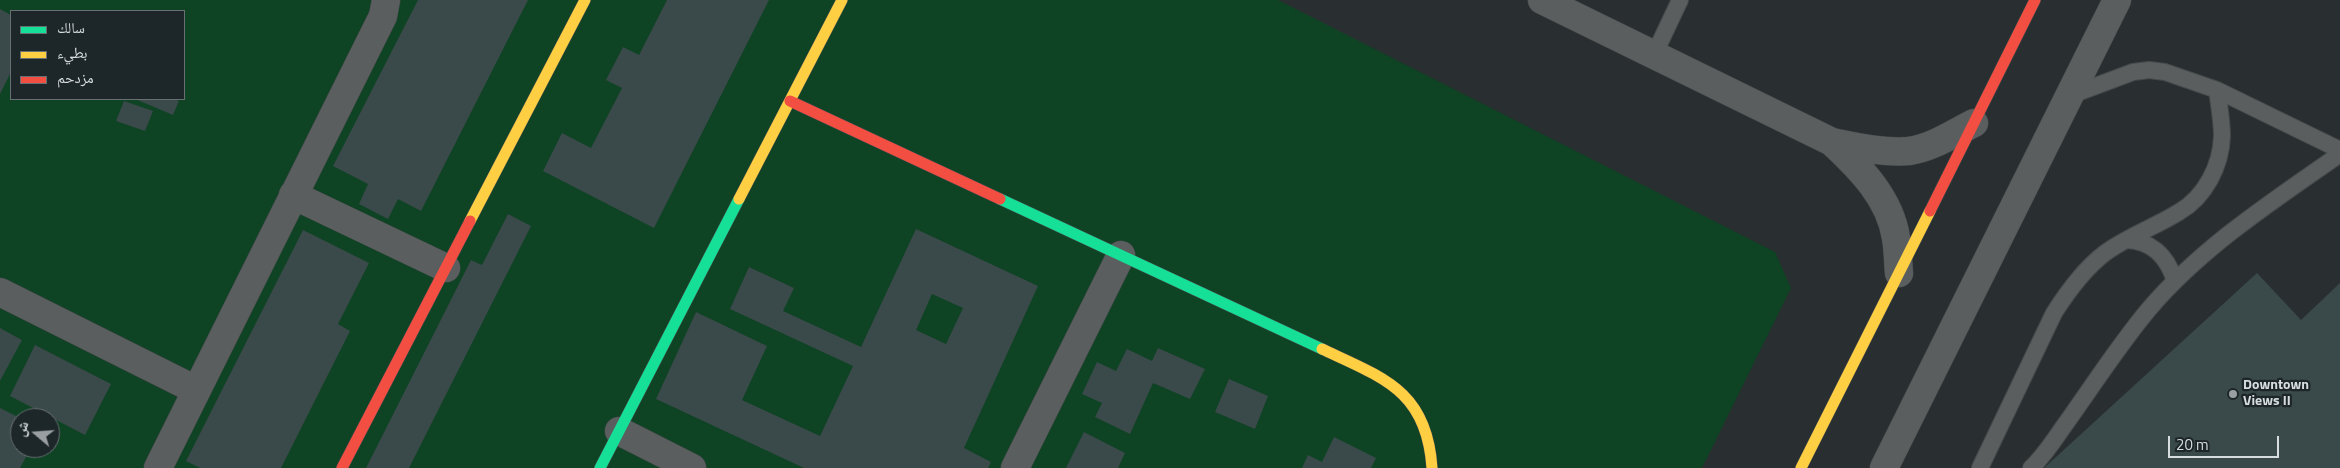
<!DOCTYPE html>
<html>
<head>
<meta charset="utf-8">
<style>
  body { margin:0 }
  #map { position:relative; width:2340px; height:468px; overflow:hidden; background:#292f30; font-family:"Titillium Web","Noto Naskh Arabic",sans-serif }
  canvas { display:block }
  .legend { position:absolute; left:10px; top:10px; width:175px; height:90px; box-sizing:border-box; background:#1d2629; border:1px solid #676f72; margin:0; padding:6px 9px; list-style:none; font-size:15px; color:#d7dddf }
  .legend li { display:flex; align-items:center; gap:10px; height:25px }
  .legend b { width:25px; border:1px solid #676f72 }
  .north { position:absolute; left:10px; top:408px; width:50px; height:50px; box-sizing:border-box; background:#1d2629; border:1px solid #676f72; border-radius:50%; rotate:288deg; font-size:14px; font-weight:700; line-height:20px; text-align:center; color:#d7dddf }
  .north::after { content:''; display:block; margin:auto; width:18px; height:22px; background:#9aa0a2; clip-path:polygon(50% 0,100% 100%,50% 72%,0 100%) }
  .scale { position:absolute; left:2168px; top:436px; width:111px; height:22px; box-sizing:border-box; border:2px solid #d7dddf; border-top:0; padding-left:6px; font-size:15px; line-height:18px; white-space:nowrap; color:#d7dddf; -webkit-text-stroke:4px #1d2629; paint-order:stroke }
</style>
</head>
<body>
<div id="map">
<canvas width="2340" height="468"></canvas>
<ul class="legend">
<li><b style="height:6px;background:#16e098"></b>سالك</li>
<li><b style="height:6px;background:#ffcf43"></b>بطيء</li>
<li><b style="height:6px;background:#f24e42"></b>مزدحم</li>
</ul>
<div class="north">ش</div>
<div class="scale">20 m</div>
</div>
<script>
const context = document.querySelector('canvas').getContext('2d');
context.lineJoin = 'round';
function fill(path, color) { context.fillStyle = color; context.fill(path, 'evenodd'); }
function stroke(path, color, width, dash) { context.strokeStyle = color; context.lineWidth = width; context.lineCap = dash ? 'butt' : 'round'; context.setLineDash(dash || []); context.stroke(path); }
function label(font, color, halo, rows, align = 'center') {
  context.font = font + ' "Titillium Web",sans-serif'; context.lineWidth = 4.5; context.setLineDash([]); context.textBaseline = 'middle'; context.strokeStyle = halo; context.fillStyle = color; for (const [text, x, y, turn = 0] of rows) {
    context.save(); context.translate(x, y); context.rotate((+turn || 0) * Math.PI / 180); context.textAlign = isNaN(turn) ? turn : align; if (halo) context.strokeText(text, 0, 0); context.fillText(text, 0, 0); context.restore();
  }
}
const green = new Path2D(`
  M0,0H1278L1775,252L1791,288L1702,468H0ZM11,11H184V99H11ZM20,418H50V448H20Z`);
const building = new Path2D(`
  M418,0H528L421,211L398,199L388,219L359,204L368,184L333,166Z
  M667,0H769L654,228L543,171L562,133L591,148L622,88L606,80L623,47L639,55Z
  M0,9L11,15V72L0,94Z
  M135,99H174L179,101L173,115Z
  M124,101L153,111L145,131L116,121Z
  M508,214L531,226L409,468H366L471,260L482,265Z
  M916,229L1038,286L964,448L991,462L988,468H804L656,399L696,312L767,346L742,400L820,436L853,366L730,309L749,267L794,288L783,311L861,347ZM932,294L963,308L946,344L916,330Z
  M303,230L369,263L338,324L350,331L281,468H200L186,461Z
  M2257,273L2301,320L2340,283V468H2044Z
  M0,328L22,340L0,381Z
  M35,345L111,384L85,435L10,396Z
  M1158,348L1205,369L1190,399L1153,383L1130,434L1095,417L1102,403L1082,394L1097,362L1116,371L1127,349L1152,361Z
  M1229,379L1268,396L1255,429L1215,412Z
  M0,408L20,418V448H31L20,468H0Z
  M1084,432L1125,453L1118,468H1066Z
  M1334,437L1376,458L1371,468H1302L1308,455L1322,462Z`);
const lane = new Path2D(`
  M1654,55L1680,0
  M2069,96L2133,72L2149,70L2165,72L2217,90L2340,150
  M2126,240C2152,241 2167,256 2175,281
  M1980,468L2054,313C2068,291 2084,269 2105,253C2128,236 2155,227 2179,212C2205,197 2221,166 2222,136C2222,121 2219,105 2217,90
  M2031,468C2044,456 2054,440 2064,426C2092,387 2118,346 2149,309C2203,246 2273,201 2340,154`);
const street = new Path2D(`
  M1542,0L1832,142C1857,147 1884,153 1909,151C1932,148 1954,133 1974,123
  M1832,142C1860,168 1890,198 1896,238C1898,249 1898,262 1899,273
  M293,195L446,268
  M0,292L196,390
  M619,431L692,468
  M158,468L383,16L386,0
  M1015,468L1121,255
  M1884,468L2117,0`);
const fast = new Path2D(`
  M1000,199L1322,349
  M600,468L739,199`);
const slow = new Path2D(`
  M739,199L842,0
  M470,221L585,0
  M1322,349C1384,378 1427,391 1432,468
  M1801,468L1930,211`);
const jam = new Path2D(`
  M790,101L1000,199
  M1930,211L2035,0
  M342,468L470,221`);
const markers = [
  [2233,394,5,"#9aa0a2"]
];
const poiNames = [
  ["Downtown",2243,386],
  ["Views II",2243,402]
];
fill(green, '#0e4324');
fill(building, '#3a4949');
stroke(lane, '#464a4c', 18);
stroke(street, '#464a4c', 29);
stroke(fast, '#464a4c', 12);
stroke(slow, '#464a4c', 12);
stroke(jam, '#464a4c', 12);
stroke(lane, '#5a5e5f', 16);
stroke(street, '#5a5e5f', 28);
stroke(fast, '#16e098', 11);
stroke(slow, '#ffcf43', 11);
stroke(jam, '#f24e42', 11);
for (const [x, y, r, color] of markers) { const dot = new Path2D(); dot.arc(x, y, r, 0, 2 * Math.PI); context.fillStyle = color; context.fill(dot); stroke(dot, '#1d2629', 2); }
label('bold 14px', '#d7dddf', '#1d2629', poiNames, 'left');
</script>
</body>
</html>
